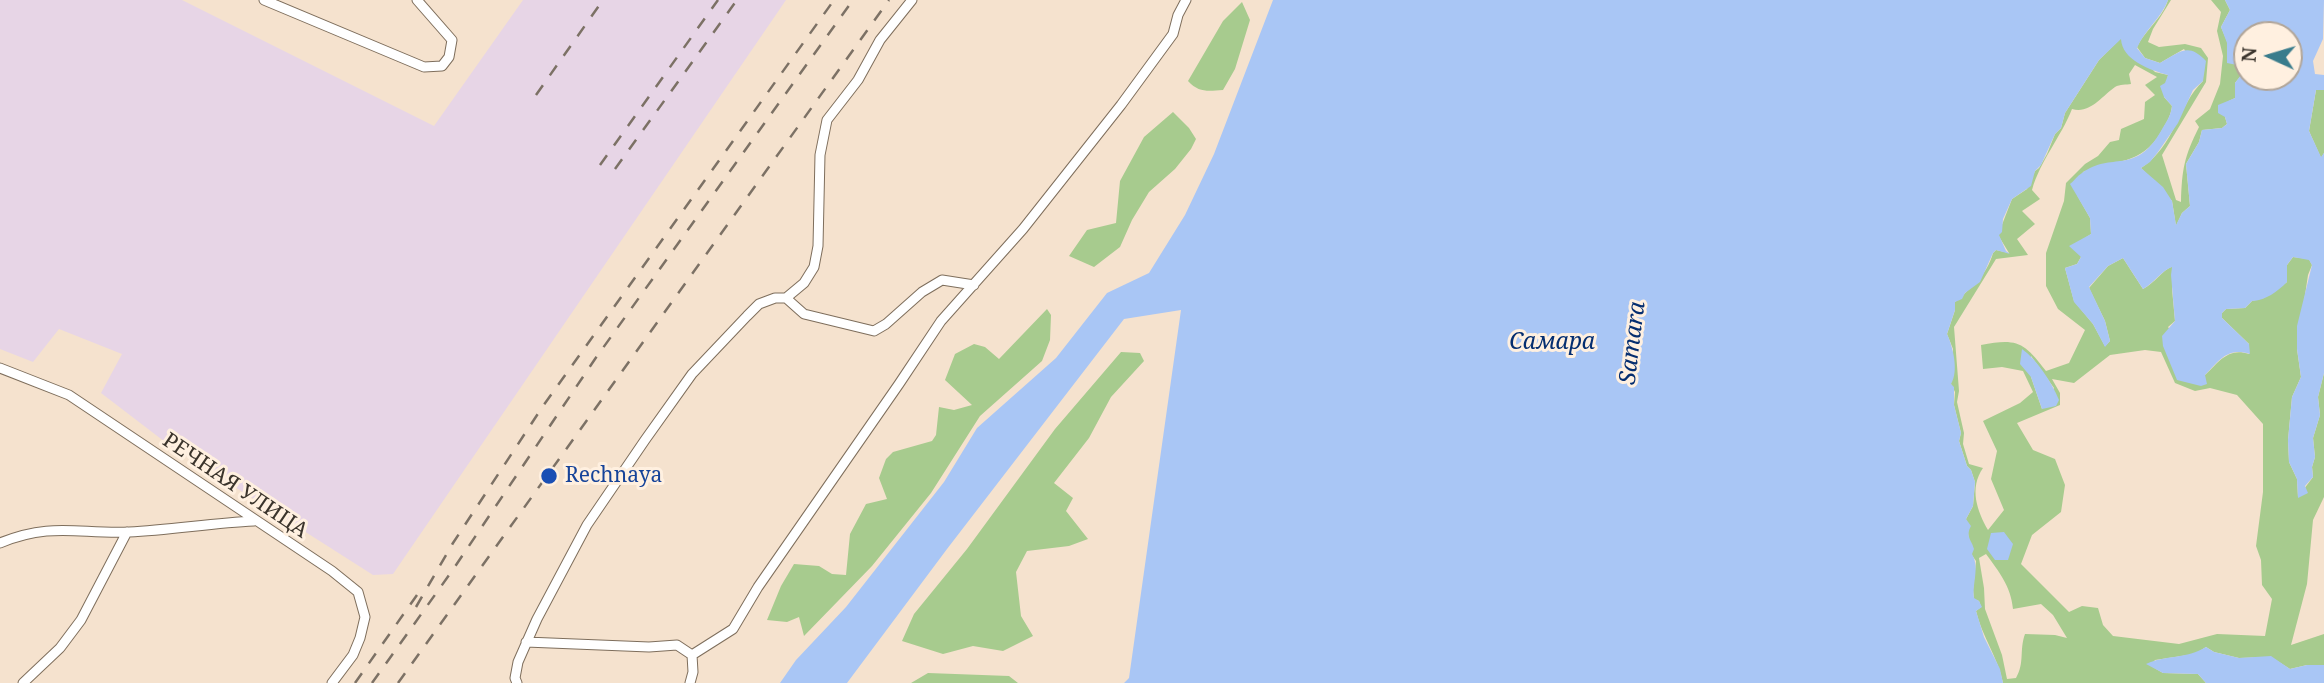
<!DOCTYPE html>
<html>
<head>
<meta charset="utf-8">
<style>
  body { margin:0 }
  #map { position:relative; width:2324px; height:683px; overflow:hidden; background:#f5e2ce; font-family:"Noto Serif",serif }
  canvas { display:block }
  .north { position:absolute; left:2233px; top:21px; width:70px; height:70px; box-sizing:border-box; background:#fff0e0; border:2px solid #b1a598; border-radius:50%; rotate:274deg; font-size:19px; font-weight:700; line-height:28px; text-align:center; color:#3b342c }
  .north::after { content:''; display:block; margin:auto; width:24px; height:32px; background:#397c8c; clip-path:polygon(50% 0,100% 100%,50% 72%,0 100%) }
</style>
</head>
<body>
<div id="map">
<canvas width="2324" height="683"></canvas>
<div class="north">N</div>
</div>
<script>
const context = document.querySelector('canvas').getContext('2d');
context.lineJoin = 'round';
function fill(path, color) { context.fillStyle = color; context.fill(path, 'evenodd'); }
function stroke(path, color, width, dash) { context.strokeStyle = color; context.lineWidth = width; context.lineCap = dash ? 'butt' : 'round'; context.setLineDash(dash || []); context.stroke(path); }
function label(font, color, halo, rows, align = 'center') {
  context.font = font + ' "Noto Serif",serif'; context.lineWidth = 6; context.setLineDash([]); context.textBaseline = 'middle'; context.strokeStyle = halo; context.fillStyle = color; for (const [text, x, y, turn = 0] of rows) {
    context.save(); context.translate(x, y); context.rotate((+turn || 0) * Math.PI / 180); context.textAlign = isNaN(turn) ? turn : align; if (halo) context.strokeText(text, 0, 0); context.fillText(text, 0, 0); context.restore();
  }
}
const industrial = new Path2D(`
  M0,0H182L434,126L523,0H786L393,574L373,575L169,445L101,393L122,354L59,329L33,362L0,349Z`);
const green = new Path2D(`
  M2168,0H2171L2153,29L2148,42L2159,47L2185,44L2201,48L2208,58L2206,82L2162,155L2176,200L2181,202C2182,169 2184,157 2199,127L2195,121L2210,109L2220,84L2223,56L2217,31L2221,12L2211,0H2225L2230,10L2221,27L2237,65L2247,64L2243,73L2235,83V98L2229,101L2225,117L2227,124L2222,128L2202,130L2199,142L2186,164L2190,206L2182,213L2176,226L2172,201L2141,168C2175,146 2178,105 2203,81L2184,49L2160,63L2145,58L2137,47C2145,30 2162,19 2168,0Z
  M1242,2L1250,20L1235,69L1223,90C1208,91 1199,93 1188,81L1223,21Z
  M2121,38L2155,72L2168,75L2164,97L2172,106C2171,116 2166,123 2161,132C2141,166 2115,159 2083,172L2077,195L2090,218L2091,234L2082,240L2081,257L2077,264L2065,268L2074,301L2093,324L2105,346L2110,341L2105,321L2089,288L2108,266L2123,258L2143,289C2155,283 2161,271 2173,266L2172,289L2175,321L2168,327L2205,375C2219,362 2228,347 2249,354V344L2222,318V313L2226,309L2245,308L2252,301L2264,298L2287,282V265L2293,257L2309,259L2312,265L2308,275L2297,349L2301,377L2292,397L2288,440L2289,462L2297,479L2298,497L2313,477L2312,467L2315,457L2313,438L2320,415L2318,397L2324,373V497L2313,520L2307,584L2291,645L2324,634V665H2307L2290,669L2271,657L2239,658L2214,652L2206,647L2195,654L2155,660L2151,666L2163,673L2198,674L2206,683H2003C1998,657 1982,637 1976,611L1981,607L1979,601L1974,599L1973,590L1976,561L1971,554L1966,519L1973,506L1975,482L1971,470L1967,466L1959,441L1961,433L1954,405L1955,392L1951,384L1953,349L1947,334L1955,310V302C1971,288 1987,275 1993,253L1996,250L2009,253L1998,235L2012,199L2027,189L2035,171L2039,168L2047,154L2055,134L2061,128L2065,113L2099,60ZM2135,65L2157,77L2145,85L2155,95L2145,102L2144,119L2121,129L2119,140L2110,142L2098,156L2085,164L2066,183L2064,201L2046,253V286L2058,309L2085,330L2069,363L2046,371C2024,342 2017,338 1981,345L1983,369L2002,367L2023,371L2033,392L2020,403L1983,421L1997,451L1991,479L2004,510L1988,530C1977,511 1969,488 1983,468L1969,464L1963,444L1964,433L1957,402L1959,391L1954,327L1996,259L2028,255L2017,239L2035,224L2022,211L2040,199L2032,190C2040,161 2061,137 2072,109C2090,114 2101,97 2115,87C2120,84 2126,85 2131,84L2129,74ZM2145,350L2161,352L2175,383L2195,391L2210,388L2237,395L2263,424V492L2256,546L2261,560L2262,585L2272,599L2265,636L2217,634L2179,644L2113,636L2103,625L2098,608L2082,606L2069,612L2021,564L2032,535L2061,512L2065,485L2055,459L2033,450L2017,423L2060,405V393L2052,379L2074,383L2110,355ZM2031,356L2054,388L2042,409L2031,377ZM1986,554C1999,572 2011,586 2013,609L2041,604L2053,615L2067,638L2055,635L2025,634C2019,651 2025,662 2016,678L2007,679L2002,655L1985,609L1984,588L1979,558Z
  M2316,90H2324V153L2321,158L2309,131Z
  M1173,112L1189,128L1196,139L1191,149L1175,169L1149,192L1132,220L1120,247L1094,267L1069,256L1087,230L1116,223L1120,181L1144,137Z
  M1047,309L1051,315L1050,340L1042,361L980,416L931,493L872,566L804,636L799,617L787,622L767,620L781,586L794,564L819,566L832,574L846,575L850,534L866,504L887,499L879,478L886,459L893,452L932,441L936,435L939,407L954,410L972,405L945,380L955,354L974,344L985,347L999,359Z
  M1121,352L1140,353L1144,361L1111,397L1089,438L1054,483L1073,498L1066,511L1088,539L1069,546L1027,551L1016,572L1021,616L1033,636L1003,651L973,646L943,654L902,641L914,614L967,549L1055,429Z
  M928,673L1009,676L1018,683H911Z`);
const water = new Path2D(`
  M1273,0H2168C2161,19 2145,29 2137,48L2145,58L2160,63C2180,52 2188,42 2206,61L2203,81L2193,90L2178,123L2158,152L2150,162L2141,168L2163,187L2172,201L2176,225L2182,213L2190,206L2186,164L2199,142L2202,130L2222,128L2227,124L2225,117L2218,113V105L2235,98V83L2247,67V77H2289V35H2247V64L2237,65L2227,63V43L2221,27L2230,10L2225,0H2324L2323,39L2313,61L2315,74L2324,75V90H2316L2309,131L2321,157L2324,153V373L2318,397L2320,415L2313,438L2315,457L2312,467L2313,477L2305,486L2308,493L2298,498L2297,479L2289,462L2288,440L2292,397L2301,377L2297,349V326L2312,265L2309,260L2293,257L2287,265V282C2278,291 2265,301 2252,301L2245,308L2226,309L2222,313V318L2249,344L2250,354C2227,347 2220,360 2205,375L2207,384L2201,386L2177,380L2163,346L2162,336L2175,321L2171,275L2172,267C2161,271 2154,283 2143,289L2123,258L2108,266L2089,287L2105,321L2110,341L2105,347L2093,324L2074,302L2065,268L2077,264L2081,257L2069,246L2091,234L2090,218L2070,184C2074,181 2077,176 2082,173C2112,151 2135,176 2161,131C2166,122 2171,116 2172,106L2164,97L2160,86L2165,83L2168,75C2150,70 2122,60 2121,39L2099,60L2065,113L2061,128L2055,134L2041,165L2035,171L2031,186L2012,199L2003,219L2002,232L1999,235L2006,251L2010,254L1996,250L1993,253L1980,282L1965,293L1962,299L1955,302V310L1947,334C1953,347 1959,371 1951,384L1954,387V405L1961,433L1959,441L1967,466L1971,470L1975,482L1973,506L1966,519L1971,526C1965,537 1972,540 1974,549L1972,554C1980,568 1972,583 1974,598L1979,601L1982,607L1976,611L1984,637L2000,669L2003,683H1124L1129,678L1181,310L1124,319L947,549L847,683H780L796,660L846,607L944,482L977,428L1056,358L1107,293L1149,273L1185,215L1214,154Z
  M2022,349C2038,361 2051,381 2059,400L2056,406L2042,409L2031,377L2020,364Z
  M2004,532L2013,544L2008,560H1995L1987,549L1991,533Z
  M2206,647L2214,652L2239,658L2271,656L2290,669L2307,665H2324V683H2206L2198,674L2163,673L2146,664C2165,655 2187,659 2206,647Z`);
const minor = new Path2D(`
  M264,0L424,67L442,66L449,57L452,40L417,0
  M786,298L804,314L874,331L886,324L922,292L942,280L974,285
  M0,368L69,395L332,571L358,592L365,617L360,638L353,655L332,683
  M0,543C51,522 78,534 129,532C171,530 212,523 254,521
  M526,642L649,647L677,645L692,655
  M23,683L60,648L81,620L127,532
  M517,683L515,678L518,662L537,619L587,525L645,440L692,374L747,316L759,304L775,298H786L804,283L814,267L818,246L820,155L827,120L858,80L880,40L912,0
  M690,683L693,672L692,655L733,629L758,587L899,384L941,321L1023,229L1121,105L1173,34L1178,15L1186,0`);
const rail = new Path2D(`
  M536,95L603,0
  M600,165L718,0
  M615,169L737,0
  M416,607L453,543L543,406L834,0
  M355,683L417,595
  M372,683L452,571L595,359L853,0
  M398,683L889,0`);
const markers = [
  [549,476,9,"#1a4fb4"]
];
const transitNames = [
  ["Rechnaya",565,476]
];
const streetNames = [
  ["РЕЧНАЯ УЛИЦА",235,486,34]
];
const waterNames = [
  ["Самара",1552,342],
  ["Samara",1633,343,-83]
];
fill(industrial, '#e7d5e6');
fill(green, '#a7cb8e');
fill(water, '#a9c6f5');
stroke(minor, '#7e6e5c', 11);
stroke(minor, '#fff', 9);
stroke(rail, '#7c7165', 2.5, [12, 12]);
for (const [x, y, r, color] of markers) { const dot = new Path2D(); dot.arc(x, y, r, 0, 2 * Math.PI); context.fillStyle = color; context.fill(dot); stroke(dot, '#fff0e0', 2.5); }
label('21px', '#164399', '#fff0e0', transitNames, 'left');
label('21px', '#3b342c', '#fff0e0', streetNames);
label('italic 23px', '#052e70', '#fff0e0', waterNames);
</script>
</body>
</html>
